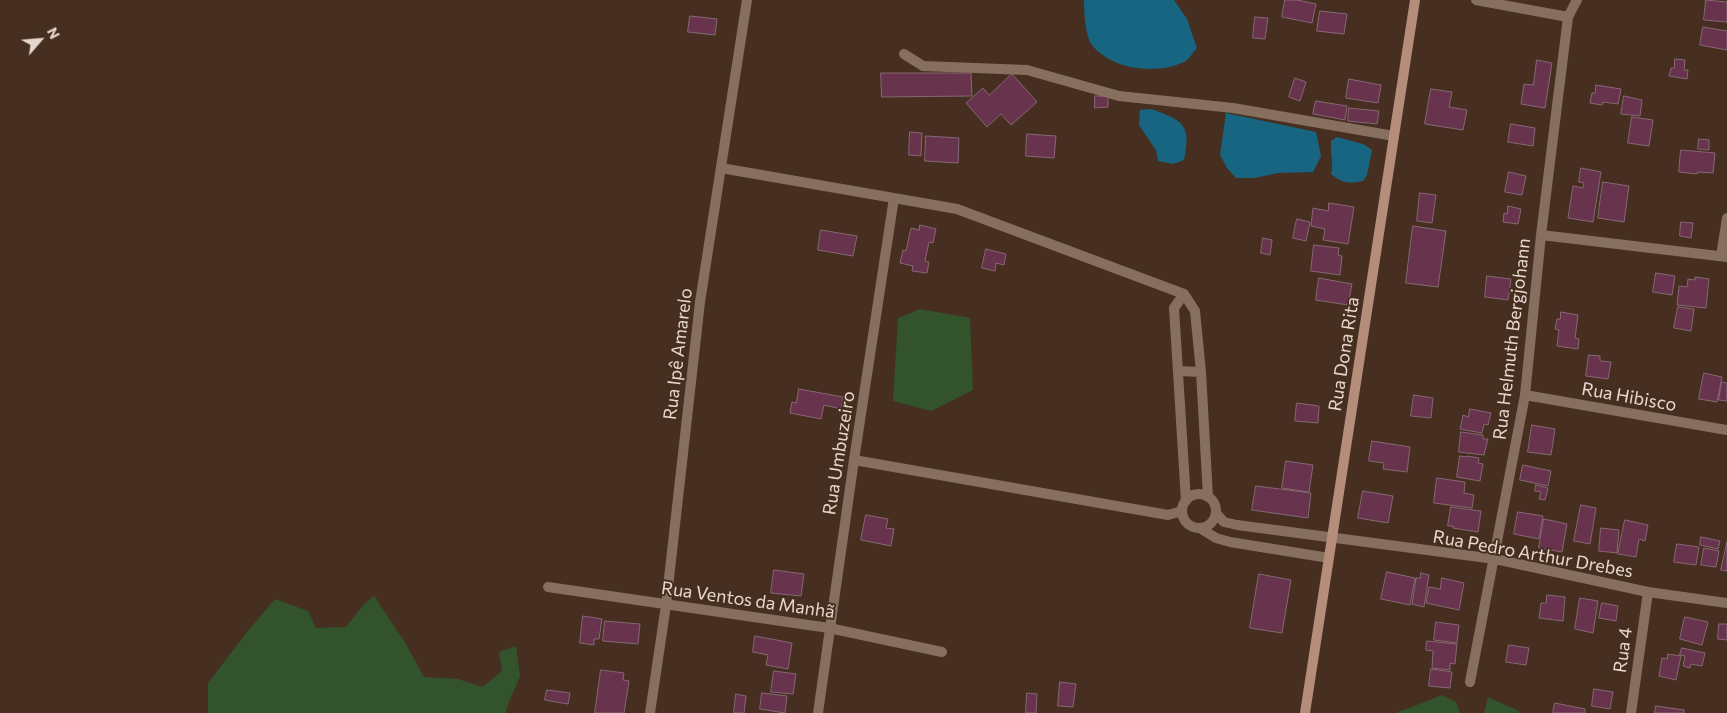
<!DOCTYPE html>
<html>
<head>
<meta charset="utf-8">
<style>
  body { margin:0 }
  #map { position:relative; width:1727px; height:713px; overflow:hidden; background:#462f20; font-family:Commissioner,sans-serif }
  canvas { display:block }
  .north { position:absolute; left:15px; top:15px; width:50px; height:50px; -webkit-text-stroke:4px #462f20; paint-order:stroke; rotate:63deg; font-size:14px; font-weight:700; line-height:20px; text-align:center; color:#e6d7ce }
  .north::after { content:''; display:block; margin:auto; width:18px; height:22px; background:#e6d7ce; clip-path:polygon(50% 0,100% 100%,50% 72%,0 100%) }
</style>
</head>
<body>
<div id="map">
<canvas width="1727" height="713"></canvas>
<div class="north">N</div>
</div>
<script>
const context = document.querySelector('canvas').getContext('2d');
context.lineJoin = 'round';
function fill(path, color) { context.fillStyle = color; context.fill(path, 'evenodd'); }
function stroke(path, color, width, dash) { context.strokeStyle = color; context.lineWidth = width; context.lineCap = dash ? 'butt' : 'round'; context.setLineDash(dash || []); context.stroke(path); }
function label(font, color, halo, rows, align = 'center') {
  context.font = font + ' Commissioner,sans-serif'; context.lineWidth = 4; context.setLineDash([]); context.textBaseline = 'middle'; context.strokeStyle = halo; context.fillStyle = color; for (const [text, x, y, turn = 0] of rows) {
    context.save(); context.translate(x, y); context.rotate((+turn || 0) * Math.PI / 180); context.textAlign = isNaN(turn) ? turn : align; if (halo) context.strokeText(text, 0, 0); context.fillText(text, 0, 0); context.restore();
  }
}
const green = new Path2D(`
  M920,309L970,318L973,390L931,411L893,401L898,318Z
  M374,596L406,644L424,677L458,679L482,687L502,671L499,652L516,646L520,676L507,707L506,713H208V683L247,632L275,599L308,611L316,628L346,627L364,604Z
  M1442,695L1456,702L1460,713H1396Z
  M1488,697L1519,711V713H1484Z`);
const water = new Path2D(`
  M1084,0H1174L1187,19L1197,48C1193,52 1189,60 1184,62C1156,75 1112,70 1092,45C1085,36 1084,11 1084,0Z
  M1151,109C1182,120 1192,124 1184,160L1173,164L1158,161L1156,150L1139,125L1140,110Z
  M1226,113L1316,132L1321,156L1313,172L1278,173L1254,178H1236L1227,168L1220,155Z
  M1337,137L1363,144L1372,150L1367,175L1363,181C1347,184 1343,183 1331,174C1334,163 1330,152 1331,141Z`);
const building = new Path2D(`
  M1285,0H1297L1316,4L1312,23L1282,17Z
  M1706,0L1727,2V22L1704,20Z
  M1320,11L1347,14L1344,34L1317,31Z
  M690,16L717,19L715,35L688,32Z
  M1255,17L1268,18L1265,39L1253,38Z
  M1703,27L1727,31V50L1700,45Z
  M1675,59L1685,60L1684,70H1688L1687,79L1669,76L1671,68H1674Z
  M1537,60L1552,63L1545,108L1521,104L1524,84L1533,85Z
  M881,73H971L972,96L882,97Z
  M1012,74L1037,102L1011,125L1001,114L987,127L966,103L983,88L989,95Z
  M1295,78L1306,82L1300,101L1289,97Z
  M1349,79L1381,85L1378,103L1346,98Z
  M1596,85L1621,89L1618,104L1603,102L1602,105L1590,103L1592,93H1595Z
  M1431,89L1452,92L1449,107L1467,110L1463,130L1425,124Z
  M1095,96H1108V107L1095,108Z
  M1624,96L1642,100L1640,116L1621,114Z
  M1316,101L1347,106L1345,120L1313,114Z
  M1349,108L1379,111L1377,124L1348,121Z
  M1632,117L1653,120L1649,146L1628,143Z
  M1511,124L1535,128L1533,146L1508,142Z
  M910,132L922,133L921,156L909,155Z
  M1027,134L1056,136L1054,158L1026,156Z
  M926,136L959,138L958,163L925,161Z
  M1699,139L1709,140V150L1698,149Z
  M1681,150L1715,153L1713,173L1698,172L1697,174L1679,172Z
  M1581,168L1601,172L1593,222L1568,218L1573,186L1583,188L1584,183L1579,182Z
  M1509,172L1526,176L1522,195L1505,192Z
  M1603,182L1629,186L1624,222L1598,218Z
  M1420,193L1436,195L1432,223L1417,221Z
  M1329,203L1354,207L1348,244L1323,240L1325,229L1311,226L1313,208L1328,211Z
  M1508,206L1521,209L1518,224L1503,222L1504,213L1507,214Z
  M1297,219L1310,222L1306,241L1293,238Z
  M1681,222L1693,223L1691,238L1680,236Z
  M920,225L936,229L933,243L929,242L925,261L929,262L927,273L912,271L913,266L900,263L903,250L906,251L911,228L919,230Z
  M1413,226L1446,231L1438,287L1406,283Z
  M821,230L857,236L853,256L818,250Z
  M1263,238L1272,240L1270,255L1261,253Z
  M1314,245L1339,248L1338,255L1342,256L1340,275L1311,271Z
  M986,249L1006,254L1004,265L996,263L995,271L982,268Z
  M1656,273L1675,276L1672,295L1653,292Z
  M1487,276L1511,279L1508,300L1485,297Z
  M1695,277L1709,279L1706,308L1677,305L1679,286L1687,287L1688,279L1695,280Z
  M1319,278L1352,284L1348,305L1316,300Z
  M1678,307L1694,309L1691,331L1674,328Z
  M1561,312L1578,315L1575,338L1579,339L1578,349L1557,346L1559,330L1555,329L1557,319H1560Z
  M1589,355L1600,356V361L1611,362L1608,379L1586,376Z
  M1704,373L1722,377L1717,402L1699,399Z
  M1722,382L1727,383V401L1719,400Z
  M799,389L843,397L841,409L824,405L821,419L790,413L792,402L796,403Z
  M1414,395L1433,398L1431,418L1411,416Z
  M1297,403L1319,406L1318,423L1295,421Z
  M1470,409L1491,413L1488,425L1484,424L1482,433L1460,429L1463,415L1468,417Z
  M1532,425L1555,429L1551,455L1528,452Z
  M1461,432L1483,435V439H1488L1484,455L1459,452Z
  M1372,441L1410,447L1407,472L1383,469L1384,463L1369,461Z
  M1460,456L1466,457L1467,456L1479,458L1478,463L1483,464L1480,481L1457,477Z
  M1286,461L1313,465L1309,492L1282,488Z
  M1523,465L1551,471L1548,486L1520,480Z
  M1437,478L1465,482L1464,493L1474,495L1472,508L1434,503Z
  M1536,485L1548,488L1545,500L1539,499L1541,492L1535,491Z
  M1256,486L1311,493L1308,518L1252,510Z
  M1363,491L1393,496L1388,523L1358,518Z
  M1581,505L1596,508L1590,544L1574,541Z
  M1451,507L1481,511L1478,532L1453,528V526H1448Z
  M1518,512L1543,516L1539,539L1514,534Z
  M866,515L888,519L886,528L894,529L891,546L861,540Z
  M1544,519L1567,524L1562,552L1539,548Z
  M1625,520L1648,525L1645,541L1639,539L1636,557L1618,554Z
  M1601,528L1619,530L1617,553L1599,551Z
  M1701,537L1720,541L1718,549L1700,545Z
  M1727,542V571L1721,570Z
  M1677,544L1699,547L1696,565L1674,562Z
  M1704,548L1719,551L1716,567L1701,565Z
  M774,570L804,574L801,596L771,593Z
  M1387,572L1415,578L1410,605L1381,599Z
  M1421,573L1429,575L1424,607L1412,604L1416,578H1420Z
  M1259,574L1291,580L1282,633L1250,628Z
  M1442,578L1464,583L1459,610L1426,603L1429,587L1440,589Z
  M1547,595L1565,597L1563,621L1539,618L1541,603H1546Z
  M1580,598L1598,601L1593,633L1575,629Z
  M1602,603L1618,606L1616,621L1599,618Z
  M583,616L602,619L599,639H594V645L580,643Z
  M1685,617L1708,622L1702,645L1680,639Z
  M605,621L640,624L638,644L603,641Z
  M1436,622L1459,625L1457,643L1434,640Z
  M1719,624H1727V640L1718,639Z
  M755,636L792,643L788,669L766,665L768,655L753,652Z
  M1427,641L1457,644L1455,664L1450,663V670L1432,668L1433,651L1426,650Z
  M1509,645L1529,648L1526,665L1506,662Z
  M1682,648L1705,653L1702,666L1691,664L1690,668L1683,666L1685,656L1680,655Z
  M1668,654L1681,656L1676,680L1659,676L1662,658L1667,659Z
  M1431,669L1452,672L1450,688L1429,686Z
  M601,670L624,673L623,680L629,681L624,713H595Z
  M774,671L796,674L793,694L771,692Z
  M1060,682L1076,684L1073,707L1058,706Z
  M1594,689L1613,692L1610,709L1592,706Z
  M547,690L570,693L568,704L545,700Z
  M762,693L787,696L785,713L760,709Z
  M1027,693L1037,694L1036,713H1026Z
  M736,694L746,696L744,713H734Z
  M1555,703L1585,709V713H1553Z
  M1656,706L1684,710V713H1655Z`);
const minor = new Path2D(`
  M1476,0L1568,17
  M904,54L923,66L1027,70L1119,96L1233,108L1394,136
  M721,168L957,209L1184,294L1195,311L1201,372L1208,497
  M1541,235L1727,257
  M1721,256L1727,218
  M1184,294L1174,308L1186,501
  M1179,371L1201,372
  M1525,395L1727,430
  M854,460L1168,515L1182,511
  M1182 511a17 17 0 1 1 34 0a17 17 0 1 1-34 0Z
  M1216,513L1224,522L1237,525L1495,559L1648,592L1727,603
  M1200,528L1216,538L1230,542L1329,558
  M548,587L829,628L942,652
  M1470,682L1525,395L1541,235L1568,17L1577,0
  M650,713L666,605L700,302L747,0
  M818,713L854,460L894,198
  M1631,713L1648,592`);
const secondary = new Path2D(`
  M1305,713L1415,0`);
const streetNames = [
  ["Rua Helmuth Bergjohann",1512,339,-83],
  ["Rua Ipê Amarelo",678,354,-83],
  ["Rua Dona Rita",1344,354,-81],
  ["Rua Hibisco",1629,397,10],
  ["Rua Umbuzeiro",839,453,-81],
  ["Rua Pedro Arthur Drebes",1533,554,10],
  ["Rua Ventos da Manhã",748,600,8],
  ["Rua 4",1623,650,-82]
];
fill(green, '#33532c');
fill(water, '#176580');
fill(building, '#68334c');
stroke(building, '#866874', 1);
stroke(minor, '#876f60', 10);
stroke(secondary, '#b48e78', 10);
label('18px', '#e6d7ce', '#462f20', streetNames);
</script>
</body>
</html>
